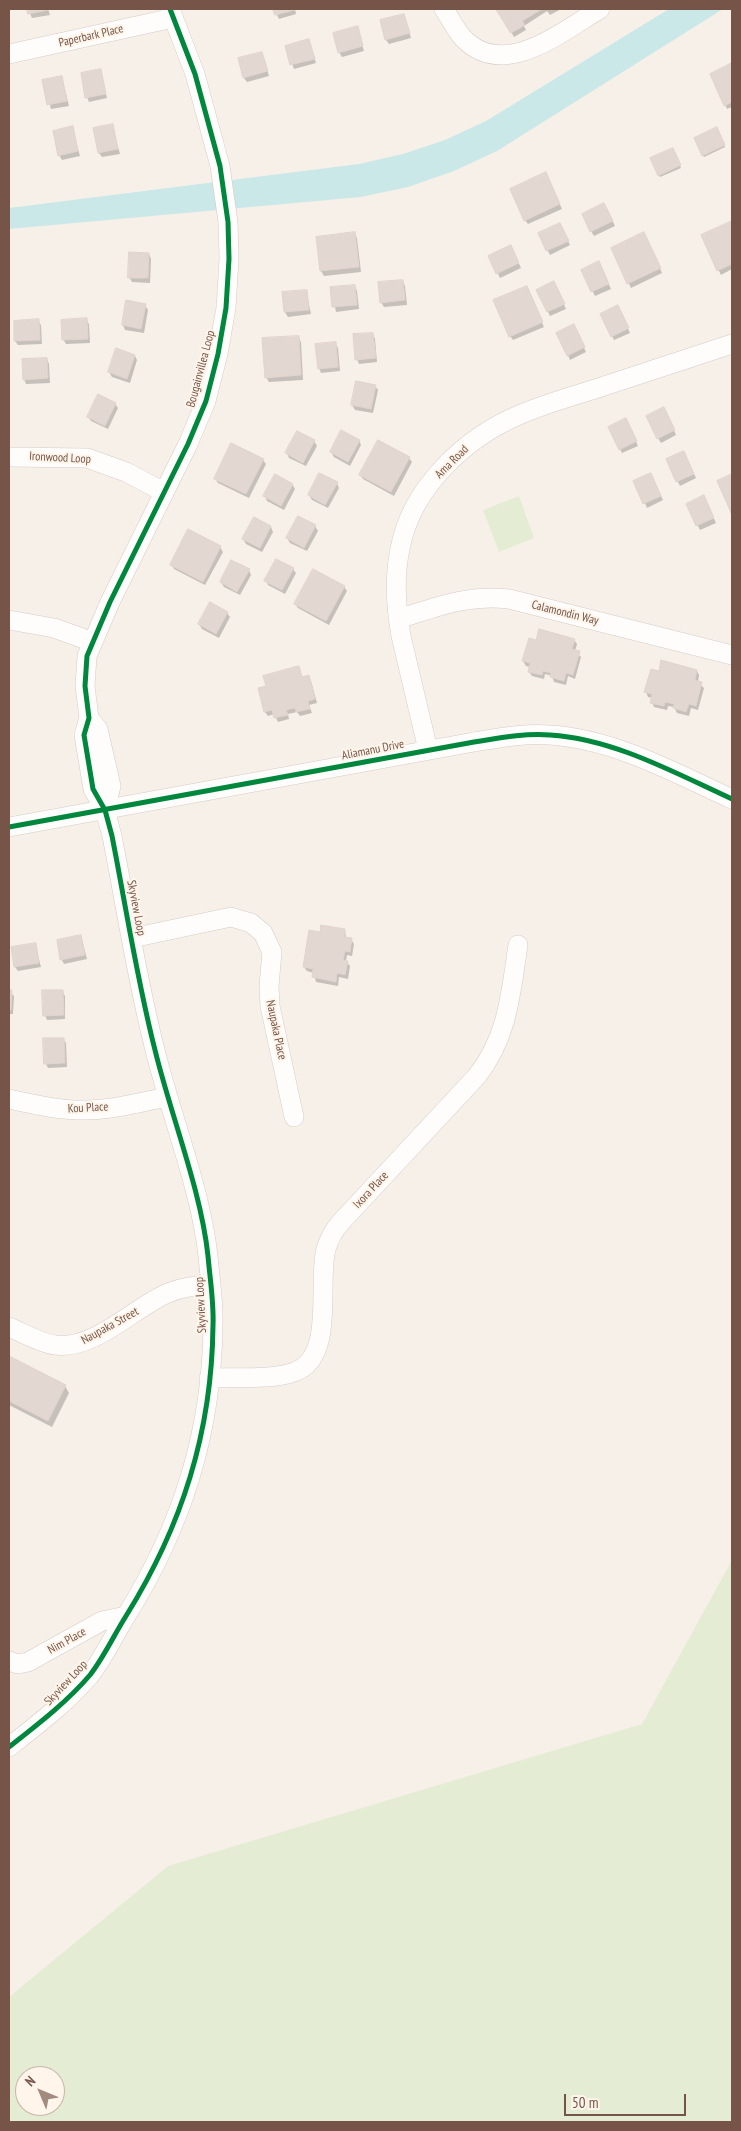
<!DOCTYPE html>
<html>
<head>
<meta charset="utf-8">
<style>
  body { margin:0 }
  #map { position:relative; width:741px; height:2131px; overflow:hidden; background:#f7f0e9; font-family:"PT Sans Narrow",sans-serif }
  canvas { display:block }
  .frame { position:absolute; inset:0; border:10px solid #765548; pointer-events:none }
  .north { position:absolute; left:15px; top:2066px; width:50px; height:50px; box-sizing:border-box; background:#fff5ea; border:1px solid #c8b5a9; border-radius:50%; rotate:315deg; font-size:14px; font-weight:700; line-height:20px; text-align:center; color:#765548 }
  .north::after { content:''; display:block; margin:auto; width:18px; height:22px; background:#a38b80; clip-path:polygon(50% 0,100% 100%,50% 72%,0 100%) }
  .scale { position:absolute; left:564px; top:2094px; width:122px; height:22px; box-sizing:border-box; border:2px solid #765548; border-top:0; padding-left:6px; font-size:15px; line-height:18px; white-space:nowrap; color:#765548; -webkit-text-stroke:4px #fff5ea; paint-order:stroke }
</style>
</head>
<body>
<div id="map">
<canvas width="741" height="2131"></canvas>
<div class="frame"></div>
<div class="north">N</div>
<div class="scale">50 m</div>
</div>
<script>
const context = document.querySelector('canvas').getContext('2d');
context.lineJoin = 'round';
function fill(path, color) { context.fillStyle = color; context.fill(path, 'evenodd'); }
function stroke(path, color, width, dash) { context.strokeStyle = color; context.lineWidth = width; context.lineCap = dash ? 'butt' : 'round'; context.setLineDash(dash || []); context.stroke(path); }
function label(font, color, halo, rows, align = 'center') {
  context.font = font + ' "PT Sans Narrow",sans-serif'; context.lineWidth = 4; context.setLineDash([]); context.textBaseline = 'middle'; context.strokeStyle = halo; context.fillStyle = color; for (const [text, x, y, turn = 0] of rows) {
    context.save(); context.translate(x, y); context.rotate((+turn || 0) * Math.PI / 180); context.textAlign = isNaN(turn) ? turn : align; if (halo) context.strokeText(text, 0, 0); context.fillText(text, 0, 0); context.restore();
  }
}
const green = new Path2D(`
  M519,496L534,538L499,552L483,510Z
  M732,1560V2122H9V1997L168,1866L642,1724ZM25,2076H55V2106H25Z`);
const water = new Path2D(`
  M669,9H723L497,151L454,171L408,187L361,197L9,229V208L359,164L403,154L445,140L486,121Z`);
const shadow = new Path2D(`
  M28,9H48L50,15L32,18Z
  M274,9H295L296,14L279,19Z
  M498,9H561L550,15L547,11L524,26L526,30L514,37Z
  M404,15L411,38L389,44L386,40Z
  M357,28L364,51L342,57L339,52Z
  M309,40L316,63L294,69L286,47Z
  M262,53L269,76L247,82L244,78Z
  M732,65V107L727,109L711,74Z
  M100,70L107,98L89,102L87,97Z
  M62,78L69,106L51,109L44,81Z
  M112,126L120,154L102,157L99,153Z
  M72,128L80,156L62,160L59,155Z
  M716,129L725,147L704,157L695,138Z
  M672,149L681,168L660,177L651,159Z
  M548,178L562,209L528,224L525,220Z
  M607,209L615,226L594,236L591,231Z
  M732,222V269L721,275L702,235Z
  M562,229L570,245L550,255L539,234Z
  M355,234L357,238L361,272L324,276L321,271L318,238Z
  M646,239L662,273L631,288L612,249Z
  M513,251L521,268L500,278L490,257Z
  M149,254L151,259L150,283L132,282L129,277Z
  M601,267L611,289L595,296L582,270Z
  M403,281L405,286L407,305L384,307L381,302Z
  M355,286L357,291L359,309L336,312L331,288Z
  M556,287L566,309L550,316L538,290Z
  M306,291L311,314L288,317L285,312L284,293Z
  M529,292L544,327L513,340L510,336Z
  M127,302L145,305L148,310L144,333L125,330L123,325Z
  M620,311L630,333L614,340L612,336Z
  M86,320L89,324L90,343L66,344L63,339Z
  M38,321L41,325L42,344L18,345L15,341Z
  M576,330L586,352L570,360L568,355Z
  M373,334L375,339L377,362L359,364L357,359Z
  M298,337L301,342L303,380L269,382L266,377Z
  M335,343L338,348L340,371L321,373L319,368Z
  M135,356L137,360L130,383L112,377L109,372Z
  M47,359L49,364L50,383L26,384L24,379Z
  M357,382L375,386L378,390L373,413L355,410L352,405Z
  M115,404L118,408L108,429L91,421L88,417Z
  M666,413L676,435L661,443L658,438Z
  M628,424L638,446L622,453L620,449Z
  M359,440L361,445L350,466L334,457L331,452Z
  M314,441L317,446L306,466L289,458L287,453Z
  M686,457L696,478L680,486L667,460Z
  M409,458L412,462L394,496L363,479L360,475Z
  M263,460L266,464L249,498L218,483L215,478Z
  M653,479L663,500L647,508L645,503Z
  M337,483L339,488L328,508L312,500L309,495Z
  M292,484L295,489L284,510L267,501L265,496Z
  M706,501L716,523L700,530L687,504Z
  M254,518L271,527L273,532L262,552L246,544L243,539Z
  M315,526L318,531L307,551L290,543L287,538Z
  M220,547L223,552L205,585L174,569L172,565Z
  M293,569L296,573L285,594L268,585L266,581Z
  M249,570L251,575L240,595L224,587L221,582Z
  M344,587L347,591L329,625L298,608L295,604Z
  M227,613L230,617L219,638L202,629L199,624Z
  M574,640L577,644L575,651L581,657L575,679L568,676L566,685L554,682L552,676L545,674L544,679L532,676L529,672L530,667L526,666L523,661L537,641Z
  M298,668L302,678L308,676L311,681L317,703L309,705L312,713L300,716L297,712L288,714L289,719L278,722L274,714L268,716L265,712L267,687Z
  M697,671L699,675L698,682L704,688L698,710L691,708L689,716L677,713L674,707L668,706L667,710L654,707L652,702L653,698L648,697L646,692L660,672Z
  M345,930L346,938L351,939L354,944L352,956L347,955L346,961L350,966L348,979L339,977L338,986L316,982L314,973L307,971L304,967L321,934Z
  M81,936L87,959L64,964L62,960Z
  M35,944L41,967L18,971L15,967Z
  M9,991L14,996L13,1014H9Z
  M62,991L65,996V1019L47,1020L45,1015Z
  M63,1039L66,1043L67,1067L48,1068L46,1064Z
  M9,1358L65,1386L69,1393L52,1427L9,1405Z`);
const building = new Path2D(`
  M27,9H48V10L28,14Z
  M273,9H294L295,10L275,15Z
  M496,9H542L522,21L525,25L511,33Z
  M404,14L410,33L385,40L380,20Z
  M358,26L363,46L338,53L333,33Z
  M309,39L315,59L290,65L285,46Z
  M262,52L268,71L243,78L238,58Z
  M732,63V102L724,106L710,74Z
  M101,69L106,94L85,98L81,73Z
  M62,76L67,101L47,105L42,80Z
  M113,124L118,149L98,153L93,128Z
  M73,126L78,151L58,156L53,131Z
  M717,127L725,145L702,156L694,138Z
  M673,148L681,165L658,176L650,158Z
  M546,172L560,204L524,221L510,189Z
  M604,203L613,221L590,232L582,214Z
  M732,221V264L717,271L701,235Z
  M560,223L569,241L546,251L538,233Z
  M355,232L359,267L320,271L316,237Z
  M644,232L661,268L627,284L611,248Z
  M511,245L519,263L496,274L488,256Z
  M129,252L149,253L148,278H128Z
  M599,261L609,284L591,292L581,270Z
  M403,280L405,300L380,303L378,282Z
  M554,281L565,304L547,312L536,290Z
  M355,285L357,305L332,307L330,287Z
  M527,286L543,322L509,337L493,300Z
  M307,290L309,310L284,312L282,292Z
  M126,300L146,304L141,329L122,325Z
  M618,305L629,328L611,337L600,314Z
  M87,318L88,339L62,340L61,320Z
  M39,319L40,340L14,341V321Z
  M574,324L585,347L567,356L556,333Z
  M373,333L376,358L355,360L353,334Z
  M299,336L301,375L265,378L262,338Z
  M336,342L338,367L318,369L315,344Z
  M116,348L135,355L127,379L108,372Z
  M47,358L48,378L23,380L22,359Z
  M356,381L376,385L371,409L351,405Z
  M98,394L116,403L105,426L87,417Z
  M664,407L675,430L657,439L646,416Z
  M626,418L637,441L619,450L608,427Z
  M341,430L360,440L348,462L330,452Z
  M297,431L315,440L303,463L285,453Z
  M378,440L410,457L391,492L359,475Z
  M231,443L264,459L246,494L214,479Z
  M684,451L694,474L676,482L666,459Z
  M319,473L338,482L325,505L308,495Z
  M651,473L661,496L643,504L633,481Z
  M275,474L293,484L281,506L263,496Z
  M732,474V515L717,481Z
  M704,495L714,518L696,526L686,504Z
  M298,516L316,525L304,548L286,538Z
  M254,517L271,526L260,548L242,539Z
  M188,529L221,546L203,582L170,565Z
  M276,559L294,568L282,590L264,581Z
  M231,560L250,569L237,592L220,582Z
  M313,569L345,586L326,621L294,604Z
  M210,602L228,612L216,634L198,624Z
  M539,629L575,639L572,649L580,651L573,675L566,673L564,681L550,677L551,673L543,671L542,675L528,672L530,663L522,661L529,638L536,640Z
  M661,660L697,670L695,680L702,682L696,706L689,704L686,712L673,708L674,704L665,702L664,706L650,703L652,694L644,692L651,669L659,671Z
  M299,666L302,677L309,675L315,699L308,701L310,709L296,712L295,708L286,710L288,715L274,718L272,710L264,712L258,688L266,686L263,676Z
  M321,925L345,929L344,937L352,938L350,952L345,951L343,960L348,961L345,975L337,973L336,982L312,977L313,969L303,967L309,930L320,932Z
  M81,935L85,955L60,960L57,940Z
  M36,943L39,963L14,967L11,947Z
  M9,990H12L11,1010H9Z
  M42,990H63L64,1015L43,1016Z
  M43,1038H64L65,1063L44,1064Z
  M9,1356L66,1385L48,1421L9,1401Z`);
const minor = new Path2D(`
  M444,9C450,18 455,29 463,38C504,81 562,31 600,9
  M9,54L173,18
  M9,457L87,458L126,472L164,492
  M398,619C437,607 468,594 509,599L732,655
  M9,620L54,628L93,642
  M89,718L98,729L111,786L105,810
  M428,750L401,636C396,608 394,577 400,549C411,488 465,438 519,415C544,404 570,397 595,389C641,374 686,359 732,344
  M9,827L474,742C499,738 525,733 550,735C614,739 675,773 732,799
  M132,938L231,917L251,923L263,933L272,952L269,986L270,1006L294,1117
  M9,1099C33,1104 56,1110 81,1110C110,1111 139,1102 168,1097
  M9,1327C23,1333 40,1343 55,1345C95,1350 133,1308 168,1293C182,1287 195,1286 209,1285
  M209,1378C232,1377 274,1380 294,1372C336,1358 317,1283 326,1249C329,1239 334,1230 341,1222L477,1076C508,1037 511,992 518,945
  M9,1661L18,1664L28,1662L102,1621L126,1616
  M9,1747C37,1725 67,1702 90,1675C104,1657 114,1635 126,1616C182,1526 212,1432 213,1325C214,1303 210,1279 208,1256C201,1190 171,1116 155,1050C137,980 126,907 112,836L105,810L93,789L84,735L89,718L85,686L87,656L110,602L188,444L206,401L218,354L226,308L229,259L228,222L220,166L195,74L170,9`);
const cycleway = new Path2D(`
  M9,827L474,742C499,738 525,733 550,735C614,739 675,773 732,799
  M9,1747C37,1725 67,1702 90,1675C104,1657 114,1635 126,1616C182,1526 212,1432 213,1325C214,1303 210,1279 208,1256C201,1190 171,1116 155,1050C137,980 126,907 112,836L105,810L93,789L84,735L89,718L85,686L87,656L110,602L188,444L206,401L218,354L226,308L229,259L228,222L220,166L195,74L170,9`);
const streetNames = [
  ["Paperbark Place",91,36,-13],
  ["Bougainvillea Loop",201,369,-75],
  ["Ironwood Loop",60,458,3],
  ["Ama Road",452,462,-45],
  ["Calamondin Way",565,613,14],
  ["Aliamanu Drive",373,750,-11],
  ["Skyview Loop",136,908,79],
  ["Naupaka Place",276,1030,78],
  ["Kou Place",88,1108,-3],
  ["Ixora Place",371,1190,-47],
  ["Skyview Loop",201,1305,-93],
  ["Naupaka Street",110,1326,-29],
  ["Nim Place",67,1641,-29],
  ["Skyview Loop",66,1683,-47]
];
fill(green, '#e4edd3');
fill(water, '#cae8e8');
fill(shadow, '#0003');
fill(building, '#e3d8d1');
stroke(building, '#e0d3cb', 1);
stroke(minor, '#d5cbc6', 20);
stroke(minor, '#fefdfc', 19);
stroke(cycleway, '#00873e', 5);
label('12px', '#765548', '#fff5ea', streetNames);
</script>
</body>
</html>
